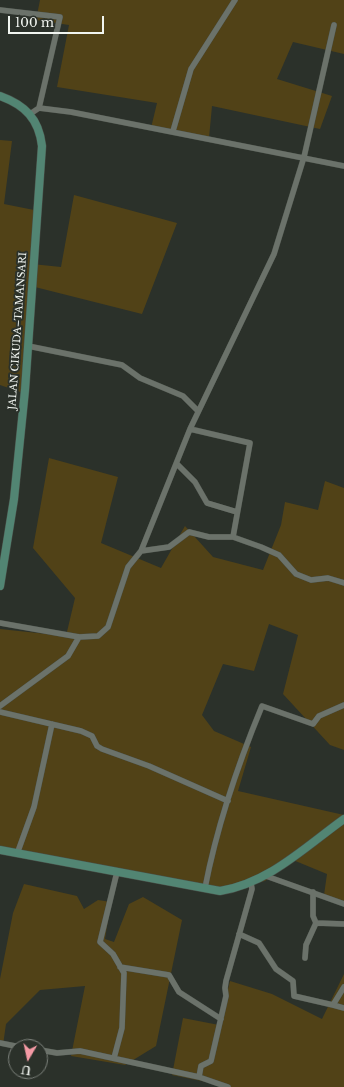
<!DOCTYPE html>
<html>
<head>
<meta charset="utf-8">
<style>
  body { margin:0 }
  #map { position:relative; width:344px; height:1087px; overflow:hidden; background:#2b312a; font-family:"Libre Baskerville",serif }
  canvas { display:block }
  .north { position:absolute; left:8px; top:1039px; width:40px; height:40px; box-sizing:border-box; background:#2b312a; border:1px solid #7a7f79; border-radius:50%; rotate:189deg; font-size:11px; font-weight:700; line-height:16px; text-align:center; color:#f1f5f0 }
  .north::after { content:''; display:block; margin:auto; width:14px; height:18px; background:#f49aa5; clip-path:polygon(50% 0,100% 100%,50% 72%,0 100%) }
  .scale { position:absolute; left:8px; top:16px; width:96px; height:18px; box-sizing:border-box; border:2px solid #f1f5f0; border-top:0; padding-left:5px; font-size:12px; line-height:14px; white-space:nowrap; color:#f1f5f0; -webkit-text-stroke:3px #2b312a; paint-order:stroke }
</style>
</head>
<body>
<div id="map">
<canvas width="344" height="1087"></canvas>
<div class="north">U</div>
<div class="scale">100 m</div>
</div>
<script>
const context = document.querySelector('canvas').getContext('2d');
context.lineJoin = 'round';
function fill(path, color) { context.fillStyle = color; context.fill(path, 'evenodd'); }
function stroke(path, color, width, dash) { context.strokeStyle = color; context.lineWidth = width; context.lineCap = dash ? 'butt' : 'round'; context.setLineDash(dash || []); context.stroke(path); }
function label(font, color, halo, rows, align = 'center') {
  context.font = font + ' "Libre Baskerville",serif'; context.lineWidth = 4; context.setLineDash([]); context.textBaseline = 'middle'; context.strokeStyle = halo; context.fillStyle = color; for (const [text, x, y, turn = 0] of rows) {
    context.save(); context.translate(x, y); context.rotate((+turn || 0) * Math.PI / 180); context.textAlign = isNaN(turn) ? turn : align; if (halo) context.strokeText(text, 0, 0); context.fillText(text, 0, 0); context.restore();
  }
}
const green = new Path2D(`
  M40,0H344V54L293,42L277,79L332,96L320,129L212,106L209,138L151,128L157,103L57,87L69,25L36,20Z
  M0,140L12,141L4,204L34,210L32,264L61,267L74,195L177,223L142,314L31,286L26,394L0,385Z
  M49,458L118,477L101,543L161,568L185,526L213,557L263,570L281,525L285,502L318,510L325,481L344,488V750L330,745L283,694L298,635L269,624L254,671L223,664L202,715L214,731L251,747L238,791L344,815V906L324,895L327,874L293,860L265,881L220,892L0,849V629L66,636L75,598L33,548Z
  M24,884L77,896L84,909L98,900L111,902L105,939L114,942L129,904L143,897L182,920L156,1046L125,1065L71,1056L85,986L40,990L6,1024L3,1045H0V979L13,913Z
  M344,974V1087H231L172,1075L183,1018L219,1025L230,981L272,994L322,1019Z`);
const street = new Path2D(`
  M0,10L60,17L39,108
  M30,114L39,108L71,112L344,166
  M173,131L191,69L235,0
  M28,346L122,365L140,378L183,396L198,411
  M190,429L250,443L233,537
  M177,464L195,482L207,503L237,512
  M141,551L169,547L189,532L209,537H233L261,547L279,555L296,574L311,580L328,578L344,583
  M0,623L79,637L98,636L108,627L128,567L141,551L190,429L274,254L304,157L334,25
  M0,706L68,656L79,637
  M0,712L81,731L92,736L97,746L102,749L149,766L228,801
  M17,854L34,807L52,724
  M266,876L344,904
  M205,888C217,826 238,764 262,706L313,724L319,716L344,705
  M316,923L344,924
  M239,934L259,943L276,969L293,981L294,996L333,1005L344,987
  M305,958L306,945L316,923L313,916V892
  M120,967L169,975L179,992L221,1019
  M333,1005L344,1008
  M0,1043L20,1047
  M40,1050L57,1053L80,1051L199,1077L228,1087
  M114,1058L122,1028L124,973L113,954L100,942L117,872
  M199,1077L201,1066L211,1061L226,996L225,988L226,981L252,889L251,883`);
const secondary = new Path2D(`
  M0,96C25,105 39,119 42,146L25,390L14,499L0,586
  M0,850L220,891C269,883 305,847 344,819`);
const streetNames = [
  ["JALAN CIKUDA–TAMANSARI",18,331,-86]
];
fill(green, '#514217');
stroke(street, '#484e47', 6);
stroke(secondary, '#484e47', 9);
stroke(street, '#6b726a', 5.5);
stroke(secondary, '#528573', 8);
label('10px', '#f1f5f0', '#2b312a', streetNames);
</script>
</body>
</html>
